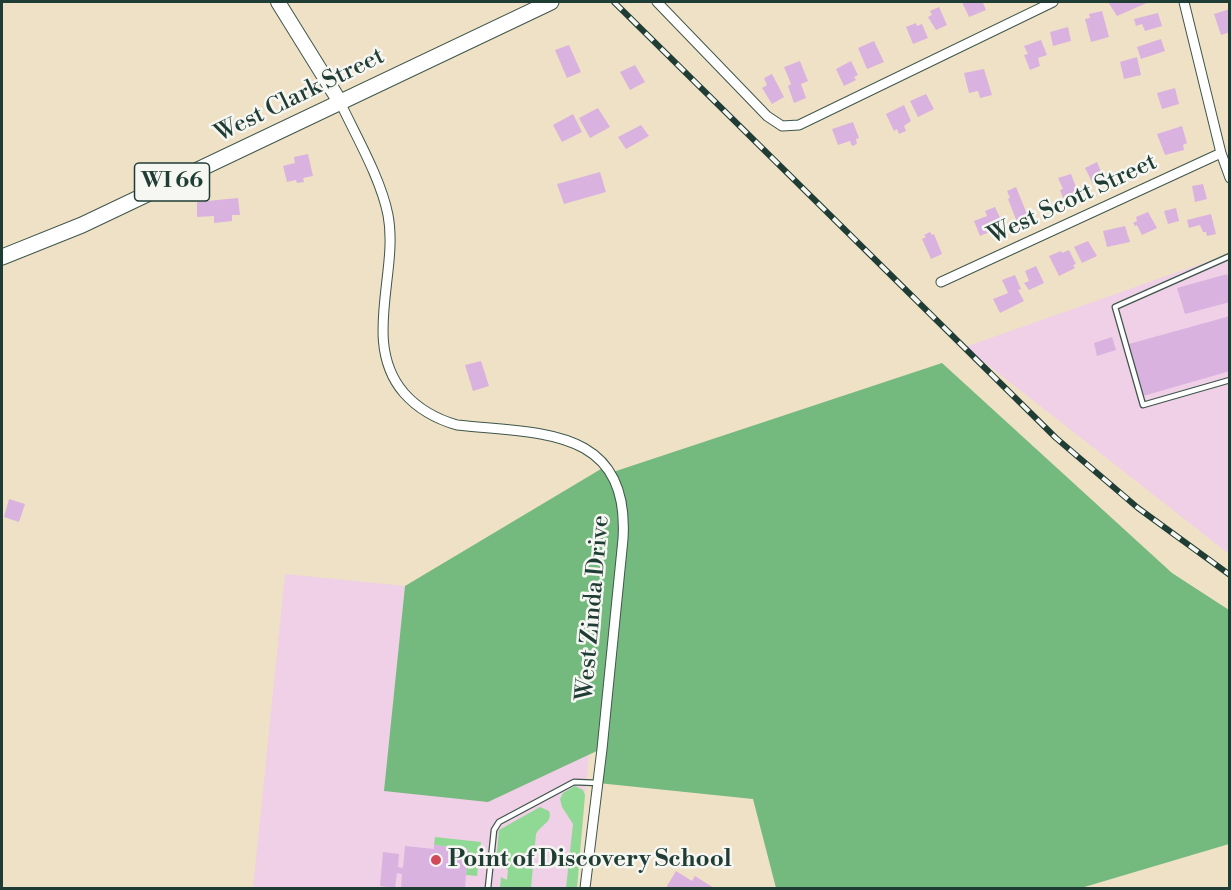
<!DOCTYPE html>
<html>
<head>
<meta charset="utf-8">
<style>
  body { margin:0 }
  #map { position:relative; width:1231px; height:890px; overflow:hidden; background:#efe1c5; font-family:"Libre Bodoni",serif }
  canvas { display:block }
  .frame { position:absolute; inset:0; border:3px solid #1f3d34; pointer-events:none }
</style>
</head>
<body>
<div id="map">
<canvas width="1231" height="890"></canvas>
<div class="frame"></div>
</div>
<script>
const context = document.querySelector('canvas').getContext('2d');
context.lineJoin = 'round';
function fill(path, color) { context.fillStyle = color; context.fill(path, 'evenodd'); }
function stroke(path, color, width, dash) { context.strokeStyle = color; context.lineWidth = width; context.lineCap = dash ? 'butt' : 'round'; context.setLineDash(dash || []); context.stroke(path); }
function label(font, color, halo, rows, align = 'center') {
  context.font = font + ' "Libre Bodoni",serif'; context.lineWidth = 5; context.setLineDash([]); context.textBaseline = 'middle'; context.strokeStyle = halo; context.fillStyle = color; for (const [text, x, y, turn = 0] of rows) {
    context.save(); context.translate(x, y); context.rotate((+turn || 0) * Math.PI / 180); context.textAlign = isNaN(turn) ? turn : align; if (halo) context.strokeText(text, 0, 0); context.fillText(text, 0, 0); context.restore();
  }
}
const built = new Path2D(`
  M1229,254V554L965,347Z
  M285,574L405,586L385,791L589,753L577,888H253Z`);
const green = new Path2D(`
  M575,786L583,790L585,795L577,888H566L573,824L562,807L560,799L563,793Z
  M540,807L549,811C553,823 541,824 536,834L531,888H500L501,877L507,880L508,870L496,862L499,830Z
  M435,837L481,842L477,876L466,875L468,849L434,845Z`);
const forest = new Path2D(`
  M942,363L1172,573L1229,610V844L1081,888H776L753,799L598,783L601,749L488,802L384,791L405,586L606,466L610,473Z`);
const building = new Path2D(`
  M962,2H987L983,3L986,10L969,17Z
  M1108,2H1149L1117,16Z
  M939,7L947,25L936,30L928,17L932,15L930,11Z
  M1230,9V32L1221,35L1214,14Z
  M1102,11L1109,37L1091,42L1085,19L1090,18L1089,14Z
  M1158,13L1162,26L1145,31L1142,24L1136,26L1134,19Z
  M916,23L917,26L922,24L928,38L913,44L906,27Z
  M1068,27L1071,41L1053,46L1050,32Z
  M1161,39L1165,51L1141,59L1137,47Z
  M1041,40L1047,55L1038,58L1040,66L1030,70L1024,55L1028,54L1024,46Z
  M874,41L884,62L867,69L858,48Z
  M569,45L581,72L567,78L555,50Z
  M1137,57L1141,75L1124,79L1120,62Z
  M800,61L808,81L801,84L806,98L794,103L788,86L791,84L784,67Z
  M851,61L858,75L854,77L856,80L844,86L836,69Z
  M635,65L645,82L630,90L620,72Z
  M984,69L992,95L980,98L978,91L969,93L964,73Z
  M772,74L784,97L772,104L762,88L767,85L764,78Z
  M1175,88L1179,104L1162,109L1157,93Z
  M926,94L934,109L918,117L910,101Z
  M904,105L911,121L904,126L906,131L899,134L897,129L894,131L886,114Z
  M598,108L610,127L590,138L579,118Z
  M573,114L582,132L562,142L553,125Z
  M853,122L859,138L856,139L857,144L852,146L850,141L838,145L832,129Z
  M641,125L649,136L626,149L618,137Z
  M1182,126L1187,143L1183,145L1184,150L1165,155L1157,134Z
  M308,154L313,176L303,178L304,182L297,183L296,180L287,182L283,166L295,163L294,157Z
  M1097,162L1104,179L1093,184L1085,168Z
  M600,172L606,192L564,204L557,184Z
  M1071,174L1078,192L1063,198L1060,190L1063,189L1058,178Z
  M1203,184L1207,199L1195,202L1192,186Z
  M1016,187L1027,214L1025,215V218L1017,222L1008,199L1010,198L1007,191Z
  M238,198L240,215H232V221L214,223V216L197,217V202Z
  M995,207L1004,226L980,236L974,221L987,216L985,211Z
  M1176,208L1179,221L1168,224L1164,211Z
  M1148,212L1157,228L1142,235L1137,225L1135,226L1133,223L1137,221L1136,217Z
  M1211,214L1216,234L1207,236L1206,232H1203L1200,225L1189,228L1187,220Z
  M1125,226L1130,242L1107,247L1103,231Z
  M930,232L932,235L934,234L942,254L931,259L922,239L926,237L924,235Z
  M1088,241L1097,256L1082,263L1074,247Z
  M1069,250L1076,264L1073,265L1075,268L1059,276L1049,256L1061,251L1062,253Z
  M1036,266L1044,283L1029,290L1024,283L1029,281L1025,271Z
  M1227,274L1230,283V302L1185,314L1177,288Z
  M1015,275L1021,289L1018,290L1024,301L1000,313L993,299L1008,293L1002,280Z
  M1230,316V371L1143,396L1129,344Z
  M1112,337L1116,350L1097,356L1094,343Z
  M481,361L489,386L473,391L465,365Z
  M9,499L25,504L19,522L4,517Z
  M434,845L468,849L465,888H401L402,874L397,873L395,888L380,886L383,852L399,854L398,867L403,868L405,846L434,849Z
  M676,871L692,881L695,876L714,888H666Z`);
const lane = new Path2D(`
  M1230,256L1115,307L1143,405L1230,380
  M488,888L494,830L499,822L574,782L598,783`);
const street = new Path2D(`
  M657,2L767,116L782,126L799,125L1053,2
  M1184,2L1221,153L1230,178
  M340,102C356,136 381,179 388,215C399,273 361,343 404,393C419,410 436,419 457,425C539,434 630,426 623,539L602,749L585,888
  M941,282L1221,153`);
const secondary = new Path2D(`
  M278,2L340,102`);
const primary = new Path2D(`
  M2,257L82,225L551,2`);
const rail = new Path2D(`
  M614,2L1056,438L1138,508L1230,575`);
const markers = [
  [436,860,6,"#d1495b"]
];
const shields = [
  [172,182,75]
];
const shieldNames = [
  ["WI 66",172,182]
];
const streetNames = [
  ["West Clark Street",300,96,-26],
  ["West Scott Street",1073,200,-25],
  ["West Zinda Drive",594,608,-85]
];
const poiNames = [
  ["Point of Discovery School",448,860]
];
fill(built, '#efd0e6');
fill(green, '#90d994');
fill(forest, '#74b97e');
fill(building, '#dab2e0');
stroke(lane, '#3e564a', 7);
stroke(street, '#3e564a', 11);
stroke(secondary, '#3e564a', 16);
stroke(primary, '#3e564a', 17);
stroke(lane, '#fff', 4.5);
stroke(street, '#fff', 9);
stroke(secondary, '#fff', 14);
stroke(primary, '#fff', 15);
stroke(rail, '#1f3d34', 6);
stroke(rail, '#f6f6f2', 4, [11]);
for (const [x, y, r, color] of markers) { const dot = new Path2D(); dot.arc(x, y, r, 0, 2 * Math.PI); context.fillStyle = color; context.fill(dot); stroke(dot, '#f6f6f2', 2); }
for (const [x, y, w] of shields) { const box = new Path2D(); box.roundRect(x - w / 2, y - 19, w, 38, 4.5); context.fillStyle = '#f6f6f2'; context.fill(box); stroke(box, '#1f3d34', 1.5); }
label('bold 22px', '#1f3d34', null, shieldNames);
label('24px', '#1f3d34', '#f6f6f2', streetNames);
label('bold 24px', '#1f3d34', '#f6f6f2', poiNames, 'left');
</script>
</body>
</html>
